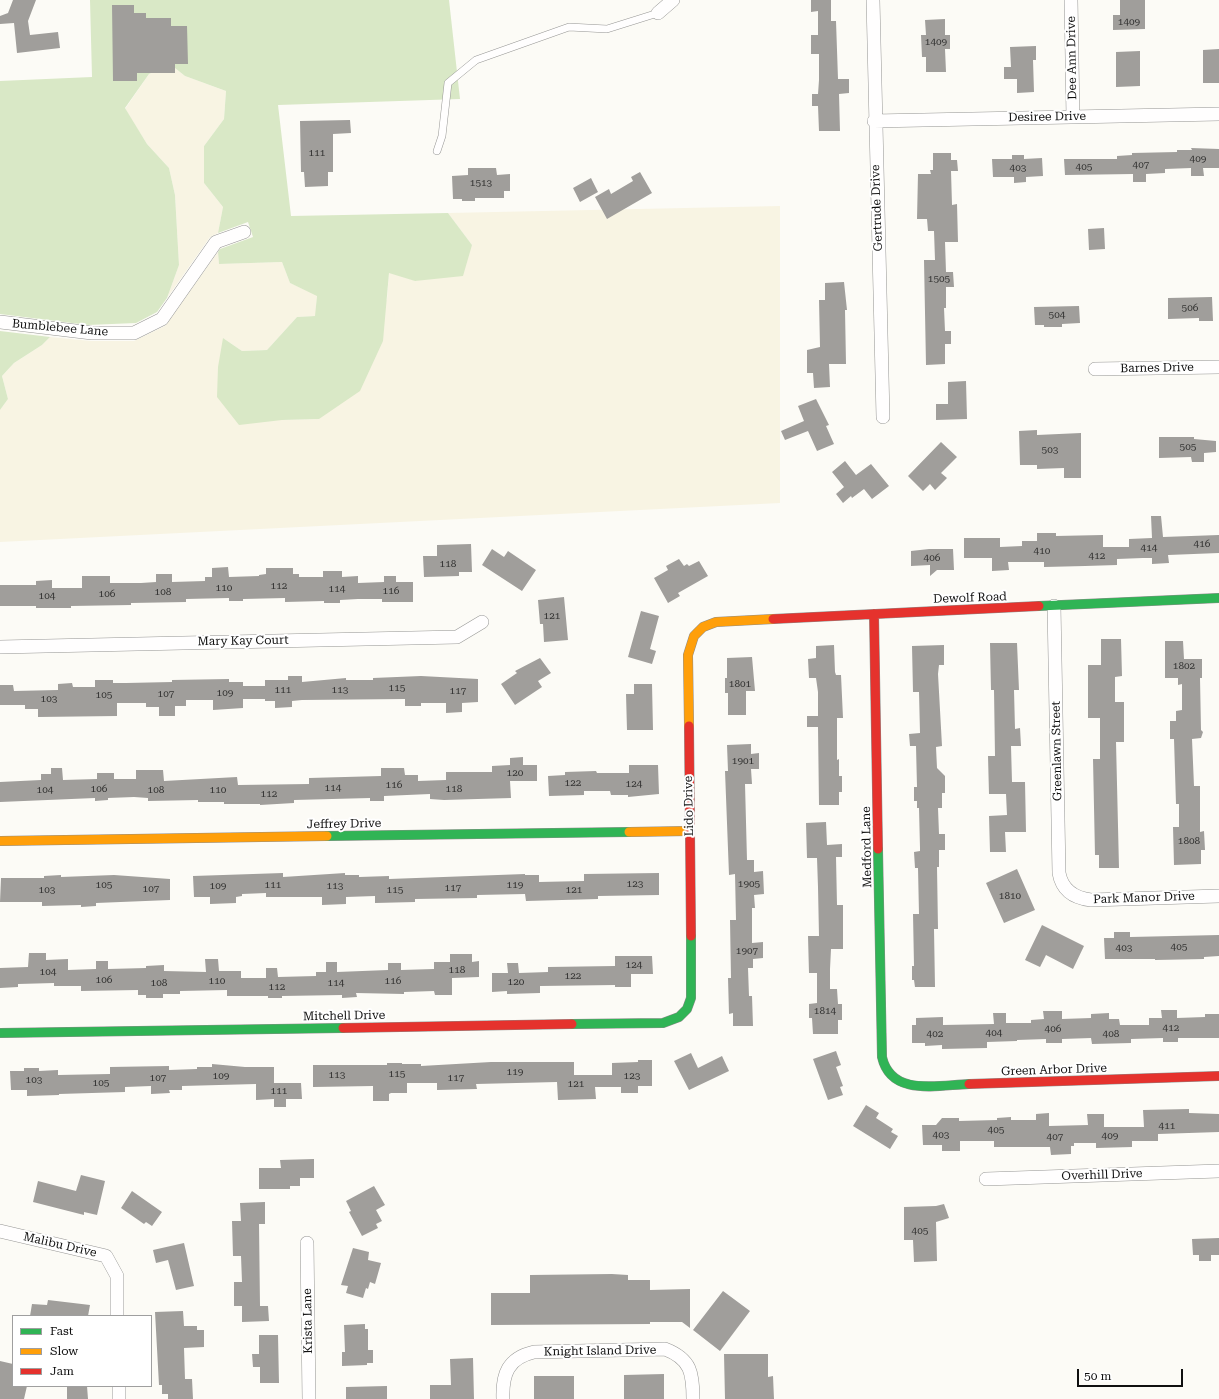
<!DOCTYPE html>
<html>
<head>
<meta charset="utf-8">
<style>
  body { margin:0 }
  #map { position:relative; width:1219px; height:1399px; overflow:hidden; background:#fcfbf6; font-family:"Roboto Serif",serif }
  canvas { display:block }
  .legend { position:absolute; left:12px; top:1315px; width:140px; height:72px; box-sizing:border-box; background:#fff; border:1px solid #9f9f9f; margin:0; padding:5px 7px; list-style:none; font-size:12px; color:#101010 }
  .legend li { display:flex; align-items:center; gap:8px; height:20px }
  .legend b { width:20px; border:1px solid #9f9f9f }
  .scale { position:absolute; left:1077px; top:1369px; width:106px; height:18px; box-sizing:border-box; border:2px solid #101010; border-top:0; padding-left:5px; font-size:12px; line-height:14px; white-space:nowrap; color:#101010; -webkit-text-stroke:3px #fff; paint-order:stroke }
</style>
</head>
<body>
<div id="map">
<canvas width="1219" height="1399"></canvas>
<ul class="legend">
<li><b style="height:5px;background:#30b455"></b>Fast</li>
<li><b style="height:5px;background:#ff9f0a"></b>Slow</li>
<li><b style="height:5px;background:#e5322d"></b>Jam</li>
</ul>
<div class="scale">50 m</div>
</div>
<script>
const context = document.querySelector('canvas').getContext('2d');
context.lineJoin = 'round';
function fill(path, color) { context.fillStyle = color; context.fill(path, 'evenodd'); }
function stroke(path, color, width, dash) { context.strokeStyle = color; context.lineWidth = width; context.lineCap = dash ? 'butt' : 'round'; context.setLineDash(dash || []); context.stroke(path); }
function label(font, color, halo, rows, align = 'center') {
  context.font = font + ' "Roboto Serif",serif'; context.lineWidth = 4; context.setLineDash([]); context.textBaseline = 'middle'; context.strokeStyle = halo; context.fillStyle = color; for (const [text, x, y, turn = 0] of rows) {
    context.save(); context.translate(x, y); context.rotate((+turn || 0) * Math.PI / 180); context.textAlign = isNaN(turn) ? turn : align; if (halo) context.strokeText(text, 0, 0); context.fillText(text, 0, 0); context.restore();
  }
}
const farmland = new Path2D(`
  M170,64L185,76L226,91L224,119L204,146V183L223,207L218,233L210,237L167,298L179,265L175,195L169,168L147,144L125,109L149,74Z
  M780,206V503L0,542V410L8,399L2,376L14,363L42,345L50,337L91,341H134L165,326L218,252L219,264L282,262L290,283L317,295L316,316L297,317L267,350L242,351L223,338L282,420L319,419L387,299L389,272L416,281L472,245L448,213Z`);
const forest = new Path2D(`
  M90,0H449L460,99L278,105L291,216L448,213L472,245L463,276L415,281L389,273L383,341L360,391L319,419L282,420L239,425L217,397L218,367L223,338L242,351L267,350L297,317L315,316L317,296L290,283L282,262L219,264L218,252L220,249L253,237L248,222L218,233L223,207L204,183V146L224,119L226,91L185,76L170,64L149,74L125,108L147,144L169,168L175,195L179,265L167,298L157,312L136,323L88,325L0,314V81L92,77Z
  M0,331L50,337L42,345L14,363L2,376L8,399L0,410Z`);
const building = new Path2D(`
  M13,0H36L28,21L30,35L58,32L60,48L17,53L14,23L0,24V16L8,13Z
  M811,0H831V21H836L838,79H849V93L839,94L840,131H819L818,106H812V94H818L819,80V54H811V35H818V11L811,12Z
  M1120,0H1145V29L1113,30V15H1120Z
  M112,5H134V13H146V18H171V26H187L188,64H175V73H137V81H113Z
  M945,19V35H950V49H945L946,72H926V57H922L921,35H926L925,20Z
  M1036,46V60H1033L1034,92L1017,93V79H1004V67H1011L1010,47Z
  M1219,49V83H1203V50Z
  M1140,51V86L1116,87V52Z
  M350,120L351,133L333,134V172H328V186L305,187L304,172H301L300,121Z
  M1191,148L1219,149V168H1203L1204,176H1191V168L1165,169V173L1146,174V182H1133V174L1065,175L1064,159H1117V156L1132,155V153L1177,152V150H1192Z
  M933,153H951V160H957L958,171H951L952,205L957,204L958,242H945L946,272H953L954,287H946V308H944L945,331H951V344H945V364L926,365L924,260H935L934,231H928L927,219H917L918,174H931L930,170H933Z
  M1012,155H1024V159L1042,158L1043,176L1026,177V182L1014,183V177H993L992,159H1012Z
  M468,168H496L497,175L510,174V191H504V198H475V201H462V199H453L452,176L468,175Z
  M640,172L652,193L607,219L595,197L609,189L611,194L633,181L631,177Z
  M591,178L598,192L580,202L573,188Z
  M1104,228L1105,249L1089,250L1088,229Z
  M844,282L847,310H845L846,364H829L830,387L814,388L813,373H807V350L820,347L819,300H825V283Z
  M1212,297L1213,321H1199V318L1168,319V298Z
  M1079,306L1080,323L1062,324V327H1044V325H1035L1034,307Z
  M966,381L967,419L936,420V404H948V382Z
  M816,399L829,425L826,426L834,444L817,451L808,431L785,440L781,431L804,421L798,406Z
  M1037,430V435L1081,433V478H1064V468L1037,469V465H1020L1019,431Z
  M1159,437H1194V439L1216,441V452L1204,453V462H1192L1191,457L1159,458Z
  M941,442L957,457L941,473L947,478L935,490L930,484L923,491L908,476Z
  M845,461L856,475L871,464L889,486L872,499L864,489L852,498L851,496L843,503L836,494L844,487L832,472Z
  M1151,516H1161L1163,537L1219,535V553L1168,555L1169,563L1152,564V558H1143L1117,559V565L1085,566L1044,567V562H1008L1009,570L992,571V558H964V538H1000V547L1022,546V541H1037V533H1056V536L1103,535V547H1129V539L1152,538Z
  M471,544L472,572H459V576L424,577L423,556H437V545Z
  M492,549L504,557L508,551L536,570L522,591L482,565Z
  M929,549H953L954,570H937L930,576V565L911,566V551Z
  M679,559L684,566L687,564L689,566L699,561L708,576L678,593L680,596L668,603L654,578L668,570L666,566Z
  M228,567L229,577L259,576V575L266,574V568H293V574H299V577H323V571H342V577L358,576V583L384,582V576H396V582H413V602H382V599H358L340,600V603H324V601L285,602V598L243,599V601H229V598L186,599V602L131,603V605L71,606V608H36V606H0V585H36V581L52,580V588H82V576H110V583H141L156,582V574H172V582L205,581V577H212V568Z
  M564,597L568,640L544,642L543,624H540L538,600Z
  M641,611L659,616L650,649L656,651L652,664L628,657Z
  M1101,639H1121L1122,676L1115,677V702H1124V742H1116L1119,868H1099V855H1095L1093,759H1100V718H1088V665H1101Z
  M1165,641H1183L1184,659H1202V678H1200L1201,730L1203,732L1201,738L1192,739L1194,786H1200V832L1204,831L1205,850H1201V864L1174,865L1173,827H1179V804H1176L1174,739H1170V721H1176V711L1182,710V684L1178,685V678H1165Z
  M990,643H1017L1019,690H1014L1015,729L1020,728L1021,746H1011L1012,782H1025L1026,832H1005L1006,852H990L989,816L1007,815L1006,794H989L988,756H995L994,690H991Z
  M834,645L835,672L836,675H841L843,718H837V760L839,759V776H842V792H839V805H819L818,727H807V716H818V692L816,678H809L808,659L816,658V646Z
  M944,645V665H939L938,674L942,746L936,747L937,768L945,776V793H942V808H938L939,834H945V850H939V867H937L938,929H934L935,987H915L914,980H912V966H914L913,914H919L918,868H915L914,852L920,851V848L919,808H917V801H914V787H917L916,746H910L909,734L920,733L919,692H913L912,646Z
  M752,657L755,691H746V715H728V693H725V678H727V658Z
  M540,658L551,673L538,681L542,687L515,705L501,684L517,673L515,671Z
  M288,676H302V682L346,678V680H373V678L421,676L478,679V702L462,703V712L446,713V703H421V706H405V699L302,700L292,701V707L275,708V701H265V699H243V708L213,710V700H186V706H175V716H159V707H146V703H117V716L38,717V709H25V705H0V685H13L14,691L58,690V684L72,683L73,687H95V680H113V683H126L172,682V680L229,679V682H243V686H265V680H288Z
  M634,684H652L653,730H627L626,694H634Z
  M751,744V754L759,753V769H751L752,784H745L747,860H754V872L763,871L764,894L754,895L755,908H752V943L763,942V958L753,959V968H748L749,996H752L753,1026H733V1013L729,1014L728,978H731L730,920H736L735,874L729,875L725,771H728L727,745Z
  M523,757V765H537V781H510L511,798L444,800L430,799V794L384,796V801H370V798L294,800V803L260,805V804H224V802H198V800L148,801V798L134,797L108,798V800L95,801V798L0,802V782L41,780V774H51V768H62L63,780L97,779V773H114V779H136V770H163L164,781L237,777L238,785L309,784V778L381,776V768H404L405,775H418V781L446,780V772H492V766L510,765V758Z
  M629,765H658L659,794L628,797V795H611L610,791H584V795L549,796L548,776L565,775V772L596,771L597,773H629Z
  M826,822L827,845L842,844V857H836L837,905H843V949H831L830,969V989H837L838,1004H842V1020H838V1034H813L812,1018H809V1004L817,1003V973H809L808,936H819L818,887L817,858H807L806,823Z
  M1017,869L1035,910L1004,923L986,883Z
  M283,873V877L345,873V875H359V877L389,876V879L525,874V875H539V882L584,881V874L659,873V895L598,896V899L526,901L525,894L477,895V898L415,899V902L375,903V896L346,897V904L322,905V897H266V893L242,894V896L236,897V903L210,904V897H194L193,876Z
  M61,875V877L114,875L170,879V900L96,903V906L81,907V905L42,906V902H0L1,878H44V876Z
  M1042,925L1084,946L1073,969L1046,955L1040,967L1025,960Z
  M1114,932H1130V937L1219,935V956L1204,957V959L1155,960V959H1105L1104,938H1114Z
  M29,953H46V960L68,959V970L96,969V961H108V969L146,968V966L164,965V971L206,972L205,959H218L219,971H241V978H266V968H277L278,977L316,976V972H326V962H337V972L388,970V963H401V970L434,969V962H450V954H472V962L479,961V977L452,978V995H435L434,991L404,992V994L356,993L357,997L342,998V995L282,996V998H268V996H227V990L180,991V994H163V998H146V995H138V990L81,991V986H54V983L18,984V987L0,988V968L28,967Z
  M615,956H652L653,974H631V987H615V985L540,986V993L507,994V991L492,992V973H508L507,963H518L519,973L548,972V967L615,966Z
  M1161,1010H1177V1018L1205,1017V1014H1219V1038H1178V1042H1163V1038L1131,1039V1043L1092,1044L1091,1038L1062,1039V1043H1046V1039L1017,1040V1041L987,1042V1048L942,1049V1045L925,1046V1043H912V1025H916V1018L943,1017V1025L994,1024L993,1013H1006V1023H1031V1020L1044,1019L1043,1011H1062V1019L1091,1018V1014L1109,1013V1019H1119L1120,1025H1149V1018H1162Z
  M836,1051L841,1065L836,1067L843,1086L840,1087L843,1095L828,1100L813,1059Z
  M691,1053L698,1068L722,1056L729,1071L689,1090L674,1061Z
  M638,1060H652V1086H638V1093H621V1087H595L596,1099L558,1100L557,1082L476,1084L477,1089L437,1090V1083H407V1093H391L389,1094V1101H373V1086L313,1087V1065H387V1063H402V1064H421V1066L491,1062H574V1075H612V1063L638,1062Z
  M212,1064L245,1067H274V1083H301L302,1099H286V1107H274V1099L256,1100V1084L182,1086V1090H169L170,1093L151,1094V1086L125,1087V1092L59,1094V1095L27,1096V1090H11L10,1071H24V1068H39V1071L58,1070V1075L110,1074V1067L169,1066V1070L197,1069V1067H212Z
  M866,1105L879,1113L876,1118L893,1129L891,1132L898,1136L890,1149L853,1126Z
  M1189,1109V1113L1219,1114V1132L1158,1134V1141H1132V1147L1096,1148V1143H1074V1146H1071V1154L1051,1155L1050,1147H994V1141H960V1151H942V1145H923L922,1125H936L942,1118H959V1121L997,1120V1118L1011,1117V1120H1036V1114L1049,1113V1126L1088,1125L1087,1114H1104V1127H1144L1143,1110Z
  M314,1159V1178H300V1186H290V1189H259V1168H281L280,1160Z
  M81,1175L105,1181L97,1215L84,1212V1215L33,1202L38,1181L76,1191Z
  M374,1186L385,1205L376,1210L382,1221L376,1224L378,1228L362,1236L349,1212L351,1211L346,1201Z
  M132,1191L162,1212L152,1226L146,1222L144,1224L121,1208Z
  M265,1202V1224H259L260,1306H268L269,1321L242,1322V1306H234V1282H242L241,1256H233L232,1221H241L240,1203Z
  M944,1204L949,1218L936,1222L937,1261L914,1262L913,1240H904V1207L936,1206Z
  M1219,1238V1255H1211V1261H1199V1255H1193L1192,1239Z
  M184,1243L194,1286L176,1290L168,1260L156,1263L153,1250Z
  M353,1248L369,1252L368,1260L381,1263L375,1284L370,1282L368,1289L366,1288L363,1298L346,1293L348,1286L341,1285Z
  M612,1274L628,1275V1280H650V1290L690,1289V1328L682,1322H650V1324L491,1325V1293H530V1275Z
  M723,1291L750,1311L720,1351L693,1330Z
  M48,1300L90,1305L88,1316H30L32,1304L47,1305Z
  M183,1311L184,1326H197V1330H204V1347L184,1348L185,1379H192L193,1399H168V1394H162V1385H159L155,1312Z
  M365,1324V1329H368V1350H373V1363H367V1365L342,1366V1352H345L344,1325Z
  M259,1335H278L279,1383H260V1367H253L252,1354H259Z
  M724,1354H768V1377L773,1376L774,1399H725Z
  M473,1358L474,1399H430V1385H451L450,1359Z
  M0,1361L13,1364V1386H27L24,1399H0Z
  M664,1374V1399H624V1375Z
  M534,1376H574V1399H534Z
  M67,1386H87L88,1399H67Z
  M387,1386V1399H346V1387Z`);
const lane = new Path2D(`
  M437,151L442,136L448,83L476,60L569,27L607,29L658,13`);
const street = new Path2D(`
  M873,0L883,417
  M1071,0L1073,117
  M658,13L673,0
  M874,121L1219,114
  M0,322L92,333H134L162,319L216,242L244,232
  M1095,369L1219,367
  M1054,606L1059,873C1062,890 1074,898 1091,900L1219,896
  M0,647L457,637L482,622
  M986,1179L1219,1171
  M0,1231L106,1256L117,1276V1316
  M307,1243L309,1399
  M119,1386V1399
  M503,1399C502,1374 508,1358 534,1352L665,1349C691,1359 693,1373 693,1399`);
const fast = new Path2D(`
  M1039,606L1219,598
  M327,836L629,832
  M878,849L882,1057C891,1097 938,1085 969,1084
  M572,1024L663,1023L679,1017L687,1009L691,998V936
  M0,1033L343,1028`);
const slow = new Path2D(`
  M689,726L688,655L694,636L703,627L716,622L773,619
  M629,832L689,831
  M0,841L327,836`);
const jam = new Path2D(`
  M874,614L878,849
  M773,619L1039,606
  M689,726L691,936
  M343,1028L572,1024
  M969,1084L1219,1076`);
const numberNames = [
  ["1409",1129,22],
  ["1409",936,42],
  ["111",317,153],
  ["409",1198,159],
  ["407",1141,165],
  ["405",1084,167],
  ["403",1018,168],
  ["1513",481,183],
  ["1505",939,279],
  ["506",1190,308],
  ["504",1057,315],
  ["505",1188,447],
  ["503",1050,450],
  ["416",1202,544],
  ["414",1149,548],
  ["410",1042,551],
  ["412",1097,556],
  ["406",932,558],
  ["118",448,564],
  ["112",279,586],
  ["110",224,588],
  ["114",337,589],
  ["116",391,591],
  ["108",163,592],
  ["106",107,594],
  ["104",47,596],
  ["121",552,616],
  ["1802",1184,666],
  ["1801",740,684],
  ["115",397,688],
  ["111",283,690],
  ["113",340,690],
  ["117",458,691],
  ["109",225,693],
  ["107",166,694],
  ["105",104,695],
  ["103",49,699],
  ["1901",743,761],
  ["120",515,773],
  ["122",573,783],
  ["124",634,784],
  ["116",394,785],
  ["114",333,788],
  ["106",99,789],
  ["118",454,789],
  ["104",45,790],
  ["108",156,790],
  ["110",218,790],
  ["112",269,794],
  ["1808",1189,841],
  ["123",635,884],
  ["1905",749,884],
  ["105",104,885],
  ["111",273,885],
  ["119",515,885],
  ["109",218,886],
  ["113",335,886],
  ["117",453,888],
  ["107",151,889],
  ["103",47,890],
  ["115",395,890],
  ["121",574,890],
  ["1810",1010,896],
  ["405",1179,947],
  ["403",1124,948],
  ["1907",747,951],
  ["124",634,965],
  ["118",457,970],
  ["104",48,972],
  ["122",573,976],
  ["106",104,980],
  ["110",217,981],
  ["116",393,981],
  ["120",516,982],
  ["108",159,983],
  ["114",336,983],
  ["112",277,987],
  ["1814",825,1011],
  ["412",1171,1028],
  ["406",1053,1029],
  ["404",994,1033],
  ["402",935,1034],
  ["408",1111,1034],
  ["119",515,1072],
  ["115",397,1074],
  ["113",337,1075],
  ["109",221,1076],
  ["123",632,1076],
  ["107",158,1078],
  ["117",456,1078],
  ["103",34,1080],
  ["105",101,1083],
  ["121",576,1084],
  ["111",279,1091],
  ["411",1167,1126],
  ["405",996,1130],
  ["403",941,1135],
  ["409",1110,1136],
  ["407",1055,1137],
  ["405",920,1231]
];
const streetNames = [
  ["Dee Ann Drive",1072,58,-91],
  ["Desiree Drive",1047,117,-1],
  ["Gertrude Drive",877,208,-92],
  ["Bumblebee Lane",60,328,5],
  ["Barnes Drive",1157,368,-1],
  ["Dewolf Road",970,598,-2],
  ["Mary Kay Court",243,641,-1],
  ["Greenlawn Street",1057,751,-91],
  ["Lido Drive",689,806,-91],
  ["Jeffrey Drive",344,824,-1],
  ["Medford Lane",867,847,-91],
  ["Park Manor Drive",1144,898,-2],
  ["Mitchell Drive",344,1016,-1],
  ["Green Arbor Drive",1054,1070,-2],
  ["Overhill Drive",1102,1175,-2],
  ["Malibu Drive",60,1245,13],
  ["Krista Lane",308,1321,-91],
  ["Knight Island Drive",600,1351,-1]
];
fill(farmland, '#f8f4e3');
fill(forest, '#d9e8c6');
fill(building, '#a09e9b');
stroke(lane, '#969694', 8);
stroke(street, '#969694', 14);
stroke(fast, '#8d8c8a', 10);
stroke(slow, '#8d8c8a', 10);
stroke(jam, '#8d8c8a', 10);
stroke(lane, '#fffefe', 7);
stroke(street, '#fffefe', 13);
stroke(fast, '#30b455', 9);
stroke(slow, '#ff9f0a', 9);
stroke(jam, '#e5322d', 9);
label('10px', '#343433', null, numberNames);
label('12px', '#101010', '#fff', streetNames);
</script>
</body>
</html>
